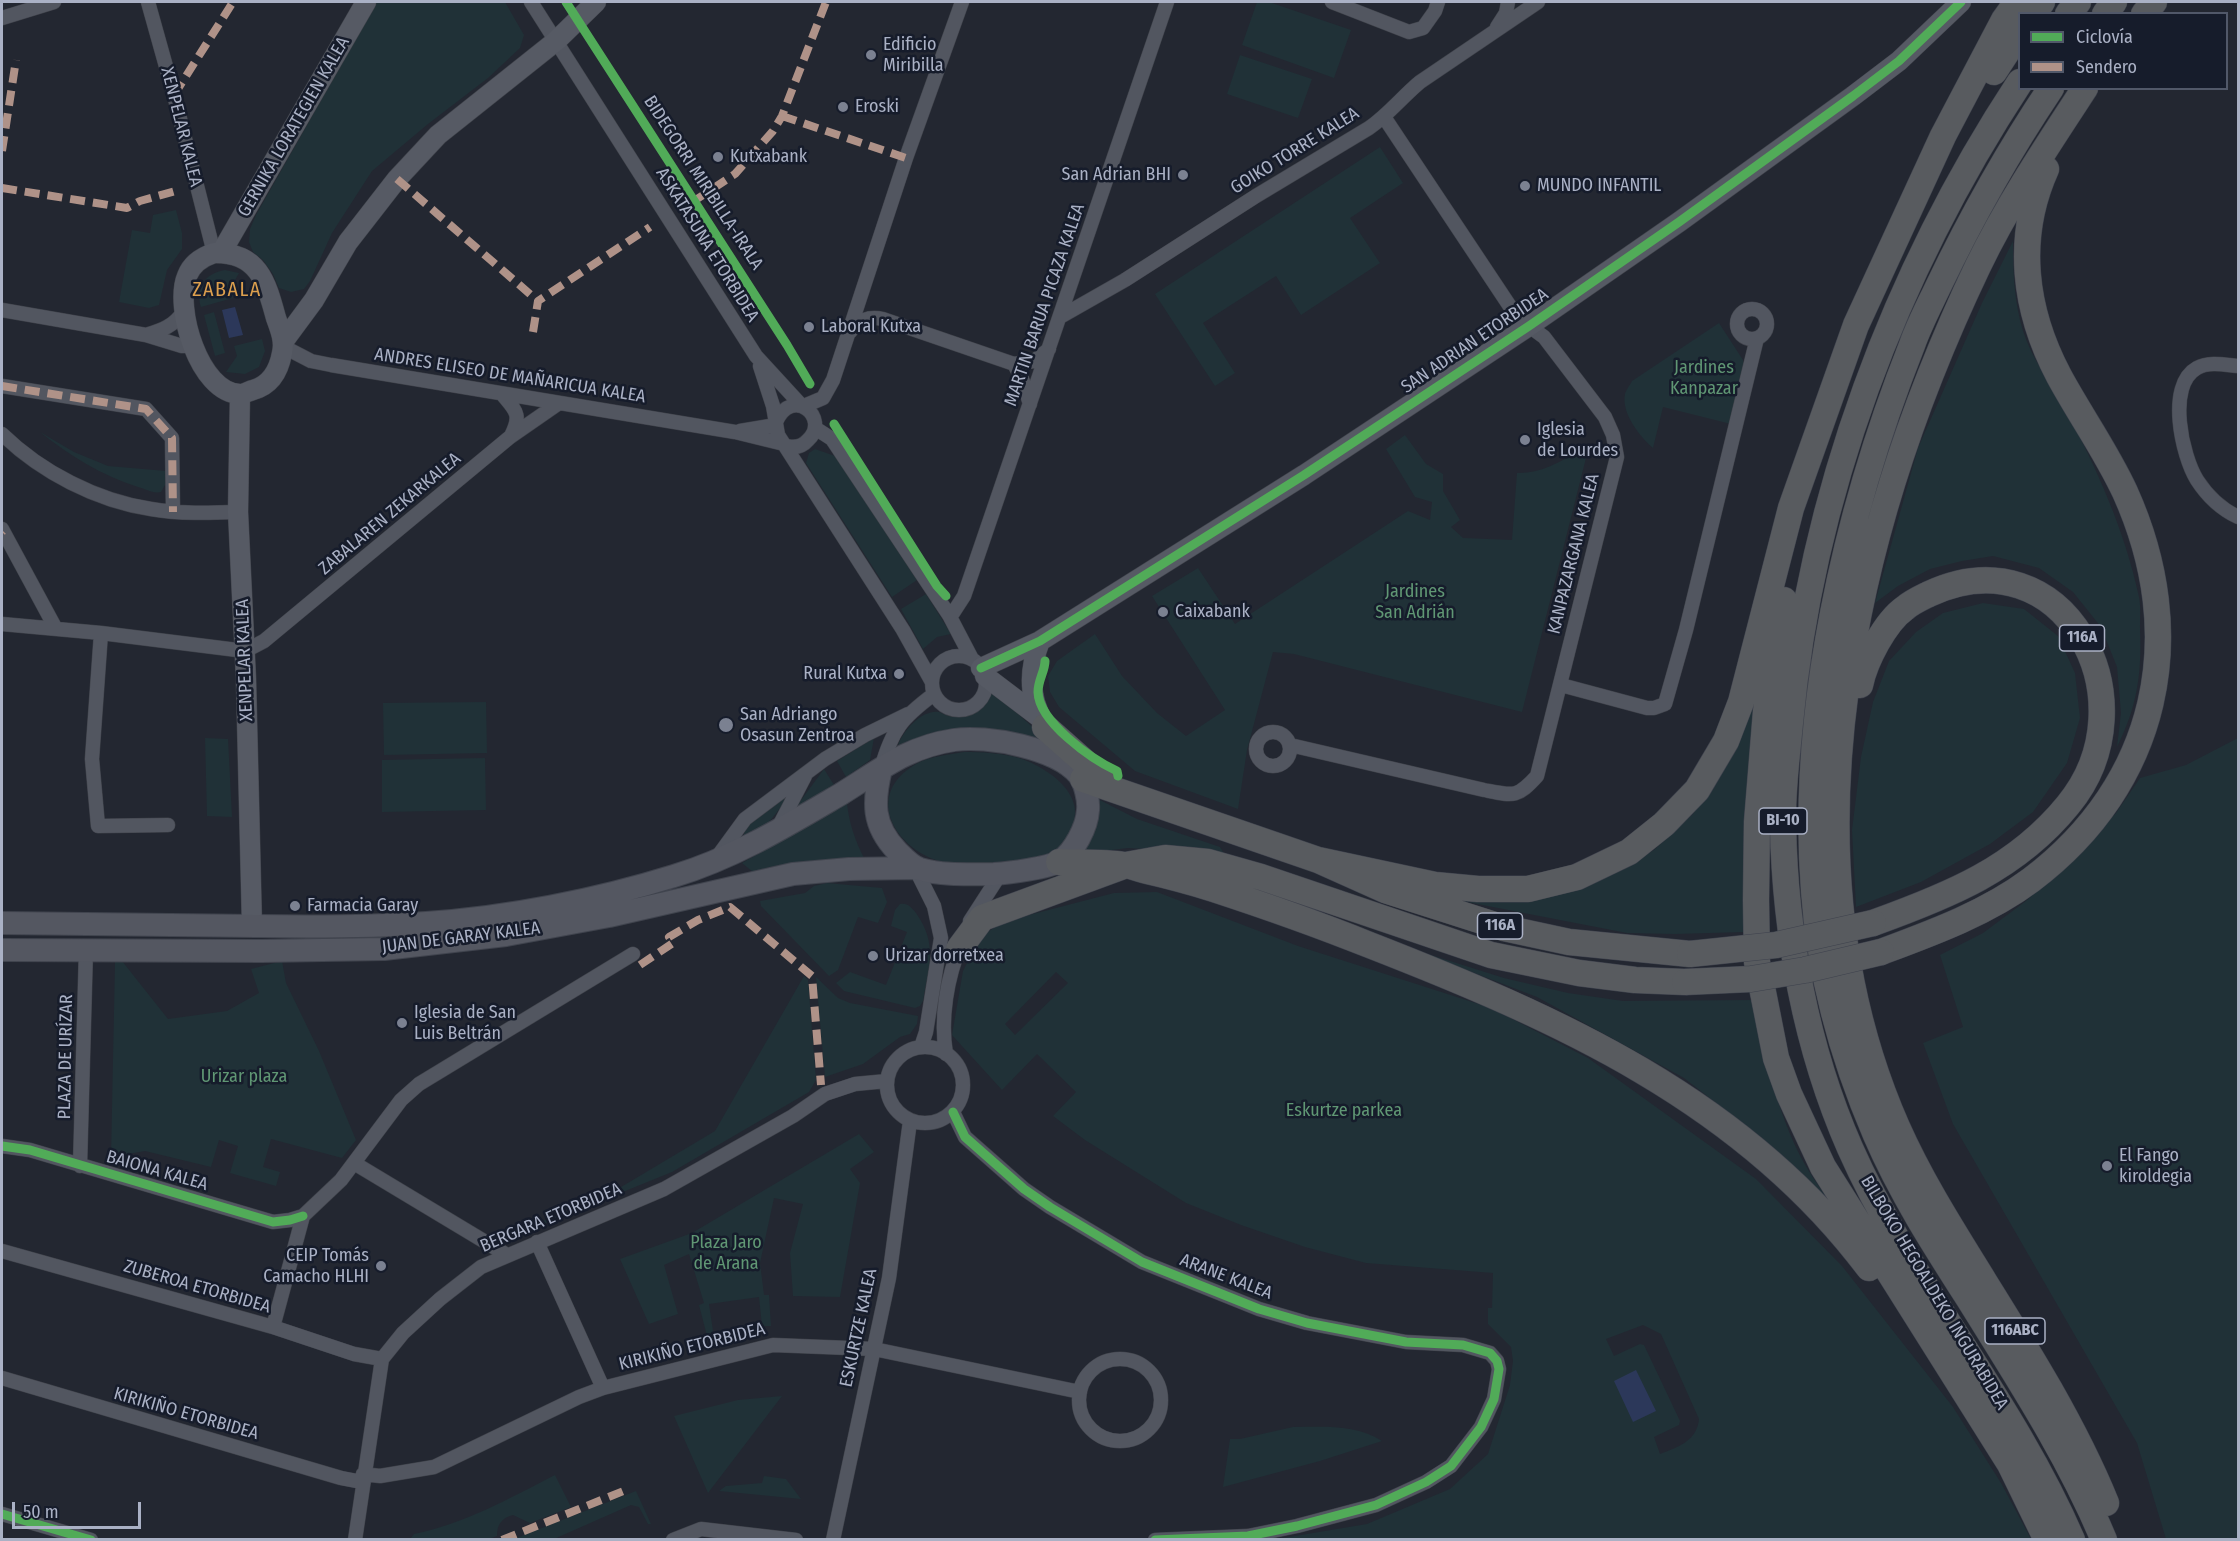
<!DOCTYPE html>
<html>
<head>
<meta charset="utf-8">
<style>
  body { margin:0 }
  #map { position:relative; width:2240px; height:1541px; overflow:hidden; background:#232731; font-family:"Fira Sans Condensed",sans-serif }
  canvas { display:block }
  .frame { position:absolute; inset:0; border:3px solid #aab1c5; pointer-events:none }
  .legend { position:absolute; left:2018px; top:12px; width:210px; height:78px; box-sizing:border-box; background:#161c2b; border:2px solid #515869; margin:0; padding:8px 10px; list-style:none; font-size:18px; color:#aab1c5 }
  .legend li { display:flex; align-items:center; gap:12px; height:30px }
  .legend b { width:30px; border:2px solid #515869 }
  .scale { position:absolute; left:12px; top:1502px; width:129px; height:27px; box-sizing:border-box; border:3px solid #aab1c5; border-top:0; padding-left:8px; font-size:18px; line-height:21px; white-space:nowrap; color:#aab1c5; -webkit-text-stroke:4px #161c2b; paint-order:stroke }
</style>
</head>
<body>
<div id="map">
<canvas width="2240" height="1541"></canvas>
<div class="frame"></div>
<ul class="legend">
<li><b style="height:8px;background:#51ab58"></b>Ciclovía</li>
<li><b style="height:8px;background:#af9288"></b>Sendero</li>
</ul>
<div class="scale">50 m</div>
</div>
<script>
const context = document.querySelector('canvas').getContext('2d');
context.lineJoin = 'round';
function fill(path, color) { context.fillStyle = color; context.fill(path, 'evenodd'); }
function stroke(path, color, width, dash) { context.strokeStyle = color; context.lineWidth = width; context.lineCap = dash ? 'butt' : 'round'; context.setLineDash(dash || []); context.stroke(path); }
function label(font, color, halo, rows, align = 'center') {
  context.font = font + ' "Fira Sans Condensed",sans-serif'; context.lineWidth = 5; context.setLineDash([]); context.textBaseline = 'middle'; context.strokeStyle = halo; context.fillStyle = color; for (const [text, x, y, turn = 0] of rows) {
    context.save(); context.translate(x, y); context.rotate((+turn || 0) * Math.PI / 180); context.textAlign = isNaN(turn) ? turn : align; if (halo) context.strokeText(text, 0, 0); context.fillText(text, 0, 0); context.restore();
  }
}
const green = new Path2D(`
  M377,2H505L524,35L520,48L488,78L428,124L372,171L332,233L310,281L304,289L291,292L279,288L273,274L263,260L253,252L249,242L250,229L256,215Z
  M1257,2H1269L1351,30L1334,78L1242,45Z
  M1240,55L1312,79L1298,118L1227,94Z
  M1380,147L1403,183L1350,218L1380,263L1301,315L1276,276L1203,323L1235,373L1215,386L1155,294Z
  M176,210L182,233V249L167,270L159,305L149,308L119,302L132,230L150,233L153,215Z
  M2013,241C2013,272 2014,301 2023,331C2032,359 2050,382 2064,407C2096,466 2125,531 2139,597C2141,607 2140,618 2140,629C2142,674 2137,707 2117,747L2121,713L2117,667L2101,627L2073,592L2039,568L1993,556L1962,561L1930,569L1898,586L1875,603L1918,448L1982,303Z
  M225,270L239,273L231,287L233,298L201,307C195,288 205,273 225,270Z
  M214,312L225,353L215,356L204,315Z
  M1719,323L1743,360L1746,370L1731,424L1663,407L1653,448C1640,437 1621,413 1625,394C1626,390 1630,385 1632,381Z
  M262,339L265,351L259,367L245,374L226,372L237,356L234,346Z
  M40,432L74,452L108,466L166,471L165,485L161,492C153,494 146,489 138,487C101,475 70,456 40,432Z
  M1405,435L1426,464L1443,474V491L1460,520L1451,527L1463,538L1512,540L1517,473C1538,474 1559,463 1577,452L1587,454L1522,712L1294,654L1273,652L1247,750L1238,809L1135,771L1059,707L1050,692L1048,676L1057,661L1095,634L1122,676L1157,713L1186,736L1225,710L1152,596L1198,568L1235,624L1408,511L1430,520L1432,502L1415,497L1386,449Z
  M815,449L835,456L917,580L892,597L806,463L809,453Z
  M926,594L951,634L937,637L923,649L901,609Z
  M1983,603L2024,609L2058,636L2075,673L2080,718L2067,763L2033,812L1990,844L1921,882L1856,907L1852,830L1861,757L1873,702L1889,661L1916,632L1943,613Z
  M992,690L1039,733L1038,741L936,732L898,745C903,731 922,709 939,712C942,713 945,715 948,716C967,720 987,709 992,690Z
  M1758,692L1745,932L1675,934L1627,933L1462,901L1522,902L1575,888L1611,874L1654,850L1693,814L1730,759Z
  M486,702L487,753L384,755L383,703Z
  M205,738L228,739L232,817L207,816Z
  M874,738L870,760L846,777L837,761Z
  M2238,738V1539H2166L2137,1443L1953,1124L1923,1043L1963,1027L1940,955L1983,933L2026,901L2076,856L2116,813L2140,778L2186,765Z
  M964,752C982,752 1002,753 1019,758C1046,767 1085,792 1073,825C1062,856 1037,861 1007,863C984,864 961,868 939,861C893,847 864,794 916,764C930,756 948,755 964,752Z
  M485,758L486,810L382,812V760Z
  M824,769L834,785L796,807Z
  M794,791L765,827L742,840L747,824Z
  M1092,796L1137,819L1220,847L1225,855L1212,853L1128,848L1078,854Z
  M847,803C849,823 855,840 864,858C826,860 788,860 753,872L742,863Z
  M827,883L882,888L887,902L878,923L858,917L838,970L829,976L761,906L760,901L805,893L814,886Z
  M1157,892L1298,946L1491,1008L1588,1058L1756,1179L1842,1266L1953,1407L2001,1483L2031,1539H1277L1367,1524L1450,1489L1488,1454L1510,1385L1513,1361L1511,1347L1488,1324V1308H1492L1493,1273L1366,1263L1305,1247L1241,1225L1186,1203L1085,1140L1053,1116L1076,1092L1037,1054L1002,1090L952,1035L963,971L975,947L985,934L1002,922L1114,893ZM1056,972L1068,983L1015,1035L1005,1024ZM1643,1325L1661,1334L1699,1419C1697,1441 1678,1447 1660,1454L1654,1437L1679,1425L1680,1421L1644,1345L1640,1344L1614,1356L1606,1339Z
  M900,904C908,903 911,907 916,913C938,944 929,966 923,1001L920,1006L915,1008L844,991L836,983L850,972L886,985L907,932L891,926L895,910Z
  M1412,949L1504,978L1568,993L1623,1001L1753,1000C1767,1059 1778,1124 1812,1176C1822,1192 1834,1206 1846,1221L1766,1142L1684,1078L1537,997Z
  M122,961L168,1019L227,1011L259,993L251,969L282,961L286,983L319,1051L356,1140L342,1158L271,1139L263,1167L280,1172L276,1186L230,1173L238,1146L219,1140L211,1167L145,1151L111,1157L115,962Z
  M804,976L808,980L816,1080L809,1092L672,1172L507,1239L502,1237L606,1196L715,1131Z
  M816,977L838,998L850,1003L918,1016L917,1024L910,1034L900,1037L863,1064L825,1077Z
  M859,1134L874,1152L850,1169L860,1183L840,1297L793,1296L790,1253L803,1204L774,1198L760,1263L764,1295H769L771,1326H762L759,1297L709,1304L713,1331L707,1336L699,1305L704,1303L689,1254L664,1265L678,1314L649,1324L620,1259L692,1233Z
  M782,1396L708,1493L674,1416L738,1400Z
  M1293,1427C1324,1427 1356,1424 1382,1441L1320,1461L1223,1487L1230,1439H1240Z
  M555,1475L571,1507L530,1523L513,1515C502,1518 497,1524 497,1536L489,1539H410L414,1534C464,1524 510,1498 555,1475Z
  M764,1476L786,1479L801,1499L719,1491L726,1486L762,1483Z
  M636,1491L651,1524H648L639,1507L631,1505L554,1539H514Z`);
const water = new Path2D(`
  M235,307L243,335L229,338L222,310Z
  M1636,1370L1656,1411L1633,1422L1614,1381Z`);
const street = new Path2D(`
  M148,2L174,95L214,253
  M531,2L756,356L801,405
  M1332,2L1409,32L1423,28L1435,11L1438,2
  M2,18L54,2
  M1497,27L1506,13L1508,2
  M1737 324a15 15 0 1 1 30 0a15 15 0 1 1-30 0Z
  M2,310L146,335L182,346H194
  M1060,317L1125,280L1256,196L1369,128C1388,115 1402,97 1420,82L1538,2
  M850,332C859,320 868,316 883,319L1014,364L1034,361L1049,349
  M146,335C162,330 174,326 183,312
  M284,347L311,361L331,365L735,432L784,444
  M1014,364L1022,379L1030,404
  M760,366L773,406L778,435L903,630L932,682
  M2238,366C2226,365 2209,361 2197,368C2166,385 2182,456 2197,480C2208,497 2221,509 2238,517
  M2,386L146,409L172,438L173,512
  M502,394C516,411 522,414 511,436
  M804,406L823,398L833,380L906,158L962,2
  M776,422C792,385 831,418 808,440C802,447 795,448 787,446
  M815,428L832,439L949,615L972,659
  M740,431L776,425
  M2,434C41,472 97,501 151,509C180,514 209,513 238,512
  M2,529L56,629
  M949,615L953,613L964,596L1167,2
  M2,624L101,633L245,651L264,641L510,437L559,403
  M101,633L92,759L98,826L168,825
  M932 683a27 27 0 1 1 54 0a27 27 0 1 1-54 0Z
  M1561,685L1647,708H1654L1665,704L1686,630L1757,338
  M1256 749a17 17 0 1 1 34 0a17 17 0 1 1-34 0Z
  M1290,745L1484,790C1514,796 1517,798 1537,776L1617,457L1613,435L1605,417L1544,337L1529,326L1513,311L1384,117
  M881,769C892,729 902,718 934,694
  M778,828L805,776
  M718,856L745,819L825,759L865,735L908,714
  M915,868L934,906L941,938L926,1032L921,1047
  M970,921L1001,873
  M887 1085a38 38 0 1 1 76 0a38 38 0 1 1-76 0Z
  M946,1054C940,1019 947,977 961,944
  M953,1112L965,1137L1024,1189L1050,1207L1142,1262L1259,1309L1307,1323L1406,1342L1463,1345L1490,1353L1497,1361L1499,1369L1494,1399L1481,1427L1451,1466L1426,1482L1376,1505L1297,1526L1248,1536L1155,1540
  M2,1146L30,1150L273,1222L290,1220L303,1216
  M354,1163L507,1255
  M80,1166L86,949
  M537,1242L603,1388
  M2,1251L273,1327L354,1354L382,1359
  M273,1327L303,1216L341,1180L401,1100L419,1084L633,954
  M1079 1400a41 41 0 1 1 82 0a41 41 0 1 1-82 0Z
  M2,1378L341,1478L362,1482
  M363,1474L380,1476L434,1467L579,1397L603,1388L773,1345L874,1349L1080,1392
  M2,1514L91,1540
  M355,1540L382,1359L403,1333L440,1299L481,1267L664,1189L793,1116L825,1094L855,1084L887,1081
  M673,1540L701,1529L796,1540
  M833,1540L889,1278L910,1121`);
const secondary = new Path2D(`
  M214,253C258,252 266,281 276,318C280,329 285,341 282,353C279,370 271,385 253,390C249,391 244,394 240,394C199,393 174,307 187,276C192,263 202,257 214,253Z
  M221,253L366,2
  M283,342L314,300L348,242L397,179L438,135L556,41L596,2
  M240,394L238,512L246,679L252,926
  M1040,641C1026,677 1030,705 1052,737
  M981,668L1040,641L1304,475L1529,326L1679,222L1853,96L1899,61L1961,2
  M985,676L1039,717`);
const primary = new Path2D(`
  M2,923C86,924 170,925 255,926C312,927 369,927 426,923C506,918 597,900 674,876C734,858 788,825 841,794C880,770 907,747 954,740C987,735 1057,748 1079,775C1085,783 1089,800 1088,810C1087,827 1074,852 1060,861C1049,868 1008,873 994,874C971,874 943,876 920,869C911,866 904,858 897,851C872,825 873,802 881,769
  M2,950L262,951L384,949L506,935L609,916L793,874L849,869L915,868`);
const highway = new Path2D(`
  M2033,14L2042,2
  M2068,14L2078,2
  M2105,14L2114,2
  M2144,14L2154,2
  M1994,72L2020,32
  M2020,82C1895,272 1811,495 1790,723C1787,756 1782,791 1783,825C1785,934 1806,1048 1850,1148C1911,1286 2012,1401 2072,1540
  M2051,88C2008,152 1971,218 1938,287C1929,306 1919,325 1912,345C1846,512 1800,711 1814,891C1820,975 1843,1058 1876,1135C1901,1193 1935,1246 1969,1299C2018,1378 2068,1454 2104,1540
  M2085,88C2047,146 2008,204 1978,266C1854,526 1776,852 1897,1127C1921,1181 1953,1231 1984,1281C2029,1353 2074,1425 2106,1503
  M1784,600L1766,711L1757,822L1756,900L1757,962L1776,1058L1789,1094L1823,1167L2010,1464L2047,1540
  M1860,685C1865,661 1885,622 1905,608C1912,602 1921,598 1929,594C2064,531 2154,701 2068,805C2016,869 1948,896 1873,923
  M1045,727L1089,766L1106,785
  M1083,779L1318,860L1385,890L1504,928L1569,942L1690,954
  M1318,860L1435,885L1478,889H1528L1577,877L1629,852L1664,824L1697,790L1726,741L1741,702L1791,508L1856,325L1943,136L2004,20L2017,2
  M1059,862C1080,863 1103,862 1124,865C1132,866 1139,869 1147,871C1169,876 1191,882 1214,889C1266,906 1317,924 1367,944C1557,1018 1743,1100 1869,1268
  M959,949L982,918L1126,865L1165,858L1208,862L1261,877L1491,955L1579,973L1635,980L1685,982
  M1881,952C1932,933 1987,913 2031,880C2159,783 2190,636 2125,492C2106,451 2080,415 2059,376C2024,310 2015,238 2046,169`);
const highwayBridge = new Path2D(`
  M1690,954L1776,945L1873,923
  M1685,982L1751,979L1805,970L1881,952`);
const quiet = new Path2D(`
  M174,95L233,2
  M782,116L906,158
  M2,151L16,60
  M397,179L538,301
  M2,188L127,208L140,201L179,190
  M694,201L735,174L773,131L782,116L826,2
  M533,332L538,301L650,227
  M525,381L526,372
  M2,386L146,409L172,438L173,512
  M2,532L3,531
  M640,965L673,943L669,937L698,920L730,907L812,976L821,1085
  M502,1540L626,1490`);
const cycleway = new Path2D(`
  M566,2L787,345L810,384
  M834,424L937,586L946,596
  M1045,661C1045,671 1038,680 1038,692C1039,722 1091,759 1117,771L1118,776
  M981,668L1040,641L1304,475L1529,326L1679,222L1853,96L1899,61L1961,2
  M953,1112L965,1137L1024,1189L1050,1207L1142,1262L1259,1309L1307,1323L1406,1342L1463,1345L1490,1353L1497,1361L1499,1369L1494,1399L1481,1427L1451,1466L1426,1482L1376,1505L1297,1526L1248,1536L1155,1540
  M2,1146L30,1150L273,1222L290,1220L303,1216
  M2,1514L91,1540`);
const markers = [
  [871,55,6,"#7b8191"],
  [843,107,6,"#7b8191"],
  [718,157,6,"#7b8191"],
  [1183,175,6,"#7b8191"],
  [1525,186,6,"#7b8191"],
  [809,327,6,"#7b8191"],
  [1525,440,6,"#7b8191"],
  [1163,612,6,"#7b8191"],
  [899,674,6,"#7b8191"],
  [726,725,8,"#7b8191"],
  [295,906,6,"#7b8191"],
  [873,956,6,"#7b8191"],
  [402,1023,6,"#7b8191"],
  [2107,1166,6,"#7b8191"],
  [381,1266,6,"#7b8191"]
];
const shields = [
  [2082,638,45],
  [1783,821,48],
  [1500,926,45],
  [2015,1331,60]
];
const shieldNames = [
  ["116A",2082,638],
  ["BI-10",1783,821],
  ["116A",1500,926],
  ["116ABC",2015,1331]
];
const poiNames = [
  ["Edificio",883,45],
  ["Miribilla",883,66],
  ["Eroski",855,107],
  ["Kutxabank",730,157],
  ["San Adrian BHI",1171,175,"right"],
  ["MUNDO INFANTIL",1537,186],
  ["Laboral Kutxa",821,327],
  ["Iglesia",1537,430],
  ["de Lourdes",1537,451],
  ["Caixabank",1175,612],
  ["Rural Kutxa",887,674,"right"],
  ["San Adriango",740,715],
  ["Osasun Zentroa",740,736],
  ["Farmacia Garay",307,906],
  ["Urizar dorretxea",885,956],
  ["Iglesia de San",414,1013],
  ["Luis Beltrán",414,1034],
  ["El Fango",2119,1156],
  ["kiroldegia",2119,1177],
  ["CEIP Tomás",369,1256,"right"],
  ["Camacho HLHI",369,1277,"right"]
];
const streetNames = [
  ["XENPELAR KALEA",181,127,76],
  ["GERNIKA LORATEGIEN KALEA",294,127,-60],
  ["GOIKO TORRE KALEA",1295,151,-32],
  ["BIDEGORRI MIRIBILLA-IRALA",703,183,57],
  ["ASKATASUNA ETORBIDEA",707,245,58],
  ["MARTIN BARUA PICAZA KALEA",1045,305,-71],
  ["SAN ADRIAN ETORBIDEA",1475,341,-34],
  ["ANDRES ELISEO DE MAÑARICUA KALEA",510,376,9],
  ["ZABALAREN ZEKARKALEA",390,514,-40],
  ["KANPAZARGANA KALEA",1574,554,-76],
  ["XENPELAR KALEA",245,660,-92],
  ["JUAN DE GARAY KALEA",461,938,-7],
  ["PLAZA DE URÍZAR",66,1057,-89],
  ["BAIONA KALEA",157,1171,16],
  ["BERGARA ETORBIDEA",551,1218,-23],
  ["ARANE KALEA",1226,1277,21],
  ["ZUBEROA ETORBIDEA",197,1287,16],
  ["BILBOKO HEGOALDEKO INGURABIDEA",1934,1293,59],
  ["ESKURTZE KALEA",859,1328,-78],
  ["KIRIKIÑO ETORBIDEA",692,1347,-14],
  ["KIRIKIÑO ETORBIDEA",186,1414,16]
];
const parkNames = [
  ["Jardines",1704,368],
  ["Kanpazar",1704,389],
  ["Jardines",1415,592],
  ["San Adrián",1415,613],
  ["Urizar plaza",244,1077],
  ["Eskurtze parkea",1344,1111],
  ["Plaza Jaro",726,1243],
  ["de Arana",726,1264]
];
const neighbourhoodNames = [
  ["ZABALA",227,290]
];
fill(green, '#203137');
fill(water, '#2c385a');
stroke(street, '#3f424a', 15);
stroke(secondary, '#3f424a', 21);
stroke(primary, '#40444e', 24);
stroke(highway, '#3f434e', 27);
stroke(street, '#525660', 14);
stroke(secondary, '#565a64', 20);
stroke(primary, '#545761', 22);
stroke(highway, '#585b5f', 26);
stroke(highwayBridge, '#3f434e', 27, []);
stroke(highwayBridge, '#585b5f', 26);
stroke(quiet, '#af9288', 8, [15, 8]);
stroke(cycleway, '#51ab58', 9);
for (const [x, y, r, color] of markers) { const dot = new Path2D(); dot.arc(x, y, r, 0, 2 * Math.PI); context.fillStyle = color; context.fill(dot); stroke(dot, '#161c2b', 2); }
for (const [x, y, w] of shields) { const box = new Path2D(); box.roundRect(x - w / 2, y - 13, w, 26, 4.5); context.fillStyle = '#161c2b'; context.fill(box); stroke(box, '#aab1c5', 1.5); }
label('bold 16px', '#aab1c5', null, shieldNames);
label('18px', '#aab1c5', '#161c2b', poiNames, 'left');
label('18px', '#aab1c5', '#161c2b', streetNames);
label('18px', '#609774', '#161c2b', parkNames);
context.letterSpacing = '1.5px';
label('20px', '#dc9f4e', '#161c2b', neighbourhoodNames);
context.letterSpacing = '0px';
</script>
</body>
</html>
